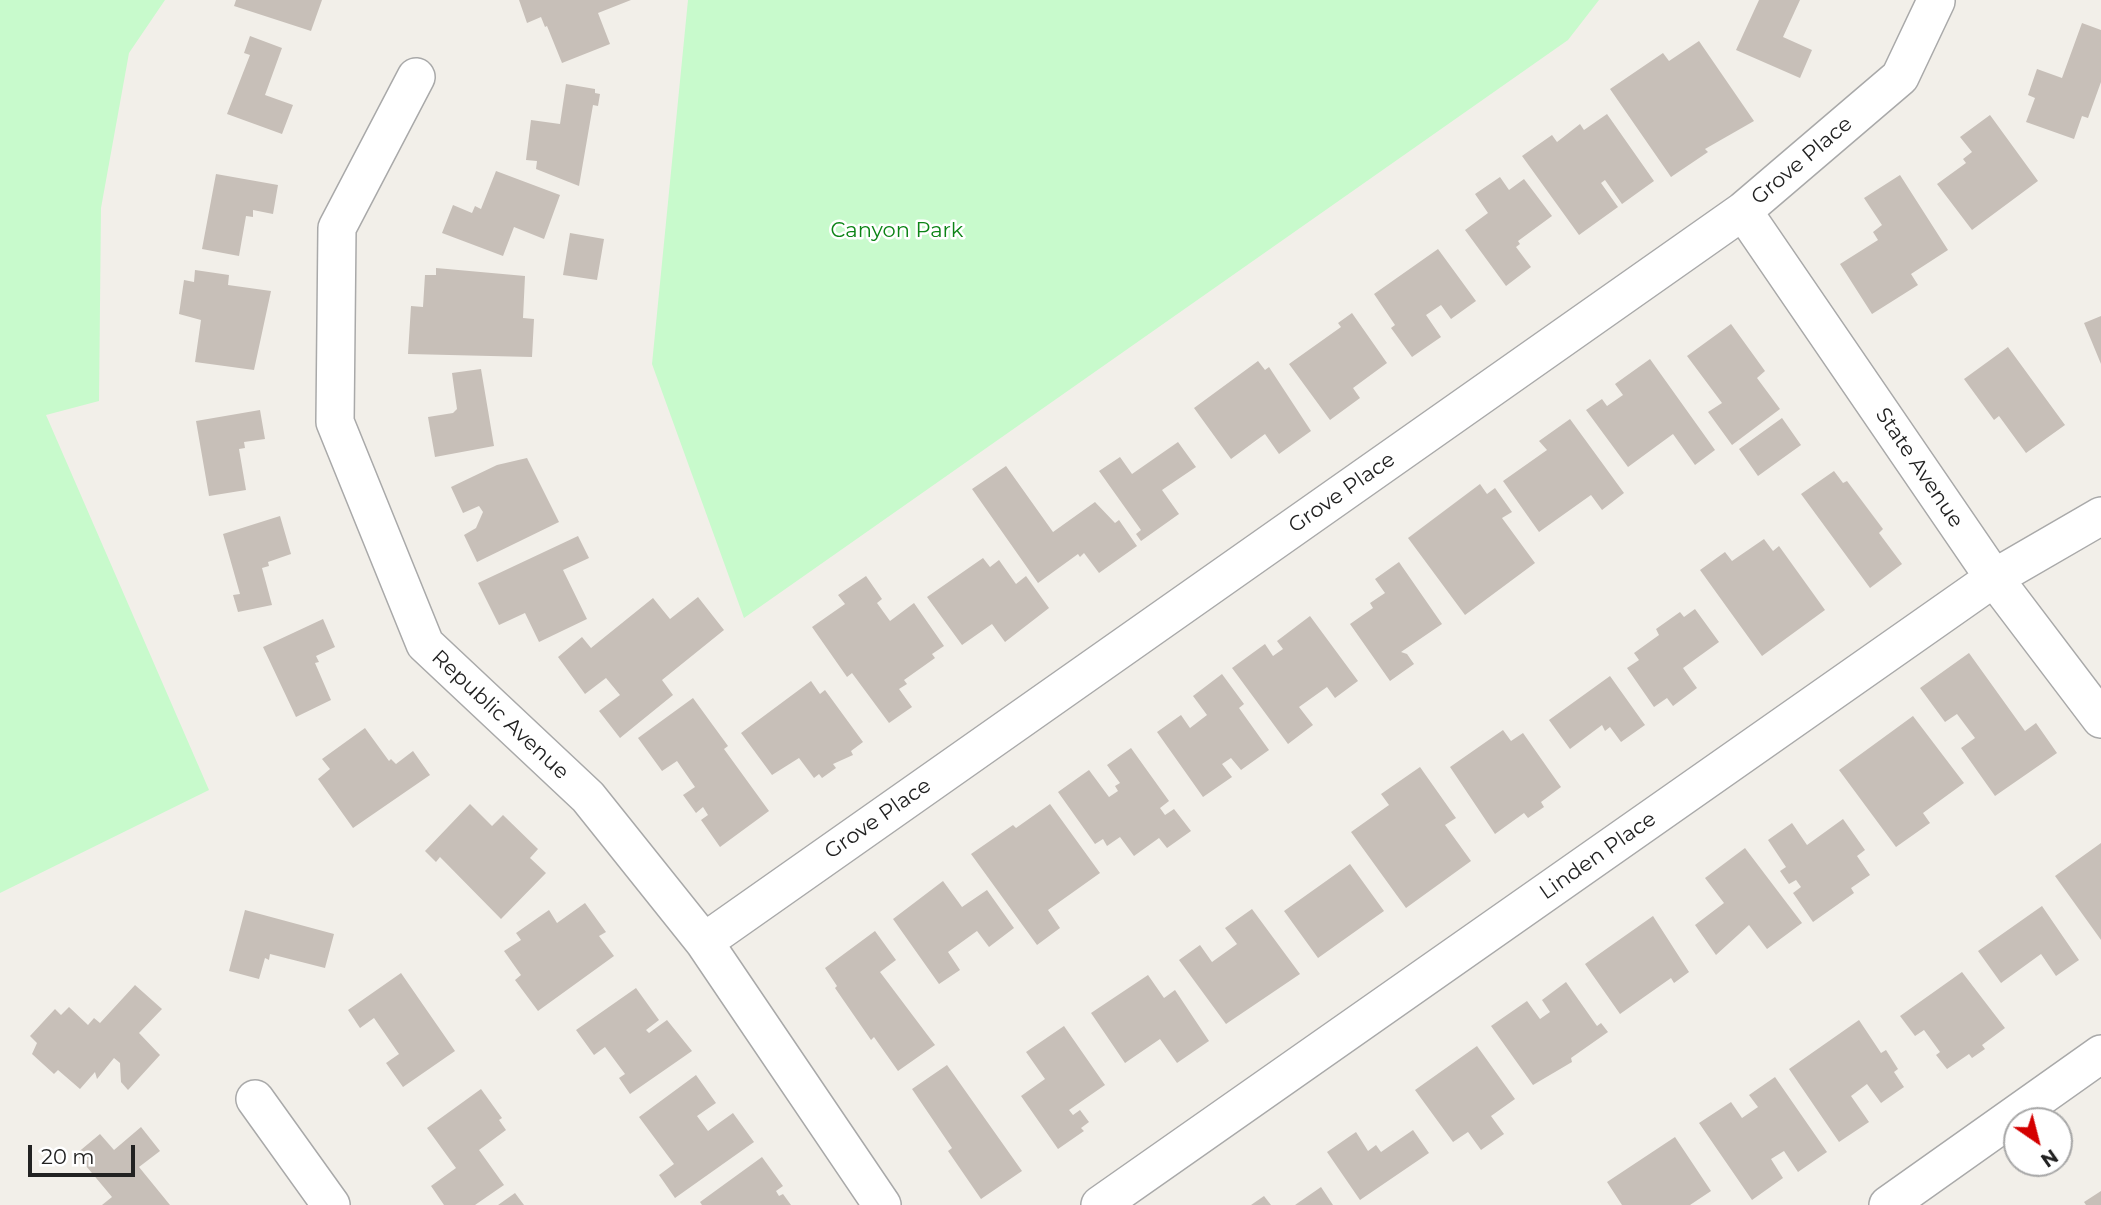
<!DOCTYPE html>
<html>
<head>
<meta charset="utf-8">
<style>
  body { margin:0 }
  #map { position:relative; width:2101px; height:1205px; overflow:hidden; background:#f2efe9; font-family:Montserrat,sans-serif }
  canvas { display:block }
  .north { position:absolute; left:2003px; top:1107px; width:70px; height:70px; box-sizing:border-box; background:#fff; border:2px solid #a7a7a7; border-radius:50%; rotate:145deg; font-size:19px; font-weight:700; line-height:28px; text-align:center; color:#222 }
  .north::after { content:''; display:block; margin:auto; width:24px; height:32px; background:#d40000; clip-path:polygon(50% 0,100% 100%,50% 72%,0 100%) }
  .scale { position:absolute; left:28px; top:1145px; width:107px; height:32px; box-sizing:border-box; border:4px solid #222; border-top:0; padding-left:9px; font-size:21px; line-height:24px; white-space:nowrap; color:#222; -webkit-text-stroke:5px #fff; paint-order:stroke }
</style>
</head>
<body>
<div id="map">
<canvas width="2101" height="1205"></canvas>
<div class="north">N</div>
<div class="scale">20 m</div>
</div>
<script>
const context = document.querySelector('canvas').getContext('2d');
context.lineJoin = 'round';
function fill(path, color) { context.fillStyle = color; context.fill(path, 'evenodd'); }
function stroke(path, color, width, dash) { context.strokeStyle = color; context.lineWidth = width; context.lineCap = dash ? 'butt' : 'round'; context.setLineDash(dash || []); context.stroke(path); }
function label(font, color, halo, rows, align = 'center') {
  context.font = font + ' Montserrat,sans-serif'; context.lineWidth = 5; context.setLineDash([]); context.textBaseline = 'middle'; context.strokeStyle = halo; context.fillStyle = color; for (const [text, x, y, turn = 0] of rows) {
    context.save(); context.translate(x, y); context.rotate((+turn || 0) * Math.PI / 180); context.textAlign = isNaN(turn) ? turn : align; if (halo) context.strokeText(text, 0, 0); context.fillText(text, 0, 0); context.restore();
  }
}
const park = new Path2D(`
  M0,0H165L129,53L101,208L99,401L46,415L209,790L0,893Z
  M688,0H1599L1568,40L744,618L652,364Z`);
const building = new Path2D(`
  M236,0H322L311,31L234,6Z
  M519,0H631L598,13L610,44L562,63L547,26L545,27L541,17L527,23Z
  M1759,0H1800L1783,37L1812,50L1800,78L1736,50Z
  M2082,23L2101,30V82L2088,118L2082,116L2074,139L2026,122L2035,98L2028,95L2037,69L2062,78Z
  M250,36L282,48L265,95L293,105L282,134L227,114L250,55L244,53Z
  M1699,41L1754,121L1705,149L1708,152L1671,177L1610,89L1663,53L1669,61Z
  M566,84L595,89V93L600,94L598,106L593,105L579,186L536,169L537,161L526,160L531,120L560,124Z
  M1607,114L1654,181L1622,204L1605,180L1601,183L1618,207L1579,235L1522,156L1552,135L1557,142L1580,124L1584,130Z
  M1990,115L2038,181L1972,230L1937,184L1966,163L1963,159L1972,152L1960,137Z
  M496,171L560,195L544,239L514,227L503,256L442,233L453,205L472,213L475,206L481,209Z
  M216,174L278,185L273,214L253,210V217L246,216L239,256L202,249Z
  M1900,175L1948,250L1911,274L1918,285L1872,314L1840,264L1878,240L1873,232L1882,225L1864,198Z
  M1500,177L1509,190L1524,179L1552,216L1518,241L1520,244L1516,247L1531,267L1506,286L1465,230L1488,213L1475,194Z
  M570,233L604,239L597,280L563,275Z
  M1438,249L1476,301L1451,319L1441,305L1426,315L1441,337L1412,357L1391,328L1395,325L1374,294Z
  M436,268L525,276L523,318L534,319L532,357L408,354L411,306L423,307L425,275H436Z
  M195,270L229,275L228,285L271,291L254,370L195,362L201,320L179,314L184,280L194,282Z
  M1352,313L1387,363L1353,388L1360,398L1330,420L1289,364L1341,327L1338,323Z
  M2101,316V364L2084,323Z
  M1731,324L1765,371L1757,378L1780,409L1732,445L1708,412L1722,403L1687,356Z
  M2008,347L2065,425L2026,453L1999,416L1994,420L1964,379Z
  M1650,359L1715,450L1695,465L1673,434L1628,467L1586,410L1602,399L1607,406L1623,395L1615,384Z
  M1258,361L1265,370L1269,367L1311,431L1279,454L1265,434L1231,459L1194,408Z
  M481,369L494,446L435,457L428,417L453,413L457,409L452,373Z
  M260,410L265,439L244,442L245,448L239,449L246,490L209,496L196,421Z
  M1782,418L1801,445L1758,476L1739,449Z
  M1570,419L1624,493L1602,510L1591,495L1539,532L1503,481L1547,450L1539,441Z
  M1178,442L1196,467L1162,490L1179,514L1141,541L1136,534L1141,530L1099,471L1120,457L1132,474Z
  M527,458L559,522L477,562L464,535L476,528L483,512L479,506L463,513L451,487L497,465Z
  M1006,466L1053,532L1095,502L1115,523L1119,520L1137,546L1099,573L1084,553L1080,557L1078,554L1038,583L972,489Z
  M1834,471L1843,483L1847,481L1883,529L1879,533L1902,564L1870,588L1801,494Z
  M1480,484L1487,494L1495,488L1512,512L1502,518L1535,563L1465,615L1408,538Z
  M280,516L291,554L268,562L269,566L262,568L272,605L238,612L233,595L240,594L223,534Z
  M578,536L589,558L563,570L587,619L539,642L525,613L499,625L478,583Z
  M1764,539L1773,551L1779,546L1825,610L1762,656L1700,570L1725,552L1732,561Z
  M983,558L990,567L999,560L1016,584L1026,576L1049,608L1005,642L992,624L962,645L927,597Z
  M1399,562L1442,624L1401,652L1407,654L1414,664L1390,681L1350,624L1373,608L1370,603L1385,593L1375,579Z
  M866,576L882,599L877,603L890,621L914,603L944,646L932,654L935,658L904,680L907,684L899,689L912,707L889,723L852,673L847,677L812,627L845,604L838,595Z
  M698,597L724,630L662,680L673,695L620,738L599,711L620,695L606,678L585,694L558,657L582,637L591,648L653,598L670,619Z
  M1695,609L1719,642L1683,668L1697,688L1673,706L1667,698L1654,707L1627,668L1639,660L1634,653L1659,635L1656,629L1680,612L1684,617Z
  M1310,616L1358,681L1335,698L1327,687L1299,707L1313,725L1288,744L1232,668L1265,644L1273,656L1283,649L1277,641Z
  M323,619L335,647L316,656L319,662L315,663L331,700L296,717L263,647Z
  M1969,653L2025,731L2036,723L2057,753L1995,796L1961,748L1975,738L1957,714L1945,722L1920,688Z
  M1222,674L1244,704L1239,708L1269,750L1241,770L1231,758L1222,764L1232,777L1203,797L1157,732L1181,715L1190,728L1207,715L1193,696Z
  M1610,676L1645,725L1621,742L1610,727L1605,731L1602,725L1570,749L1549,720Z
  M811,681L820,694L825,690L863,742L851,751L853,755L833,764L836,768L822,778L819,774L814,778L799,758L772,775L741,733Z
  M693,698L728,746L724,749L769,811L720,847L701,820L708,815L703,807L696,813L683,795L695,787L677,761L662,771L638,738Z
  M1913,716L1964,783L1923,813L1930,823L1896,847L1839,770Z
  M365,728L389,761L391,759L396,764L413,751L430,775L353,828L318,779L330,769L322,759Z
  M1503,730L1511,741L1523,733L1561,787L1541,802L1544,807L1528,818L1524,813L1495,834L1450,767Z
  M1131,748L1169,801L1160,808L1165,815L1174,809L1191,831L1167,848L1159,838L1134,856L1120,837L1107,846L1103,839L1095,844L1058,792L1089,770L1109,797L1118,791L1115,786L1120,783L1107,765Z
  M1420,767L1456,818L1445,825L1471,861L1406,908L1351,832L1389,805L1381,794Z
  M470,804L492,826L503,815L538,849L530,858L546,873L501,919L440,857L436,862L425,851Z
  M1050,804L1100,873L1048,910L1060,928L1037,945L971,854L1013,825L1016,828Z
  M1843,819L1865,850L1857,856L1870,875L1851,888L1854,893L1813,922L1793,893L1801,887L1796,880L1789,884L1780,871L1786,867L1768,840L1792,823L1807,845Z
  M2101,843V940L2055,876Z
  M1745,848L1802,923L1767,949L1749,925L1716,955L1695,925L1724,903L1705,878Z
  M1350,864L1384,911L1318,958L1284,911Z
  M943,881L962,907L987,890L1014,928L989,947L977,931L948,952L960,970L939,984L893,919Z
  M585,903L606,932L599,936L614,956L538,1011L515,980L521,975L504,951L521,940L516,933L549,910L557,923Z
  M2042,906L2079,960L2056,976L2041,954L2001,983L1978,951Z
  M1252,909L1300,974L1226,1024L1179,960L1200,945L1212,962L1237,944L1225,928Z
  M245,910L334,934L325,968L270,954L269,960L265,958L259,979L229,971Z
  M1653,916L1689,972L1674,983L1671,978L1620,1014L1585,964Z
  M875,931L896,960L880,972L935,1045L898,1071L874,1037L871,1040L835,988L837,986L825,968Z
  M1962,972L2005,1028L1982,1045L1985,1049L1972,1058L1969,1054L1947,1069L1936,1055L1940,1052L1924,1030L1915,1036L1900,1016Z
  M401,973L455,1051L403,1087L386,1063L399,1054L374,1018L360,1028L348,1010Z
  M1148,975L1164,998L1175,990L1209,1041L1177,1063L1160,1039L1125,1063L1091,1013Z
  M1566,982L1597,1026L1601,1023L1608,1032L1571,1058L1572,1062L1533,1085L1491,1026L1527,1001L1540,1019L1550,1012L1542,1000Z
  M135,985L162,1009L139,1033L160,1055L128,1090L121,1082L120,1063L114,1058L97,1079L95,1072L80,1089L58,1070L54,1074L32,1054L37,1043L30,1036L55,1009L61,1015L69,1007L88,1025L94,1018L100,1023Z
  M636,988L659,1020L646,1030L649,1033L667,1020L692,1051L630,1094L619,1078L625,1074L605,1047L594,1055L576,1030Z
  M1859,1020L1881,1053L1886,1050L1898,1069L1894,1072L1904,1087L1881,1103L1867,1084L1851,1096L1869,1122L1839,1142L1789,1069Z
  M1064,1026L1105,1085L1069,1110L1073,1115L1080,1110L1089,1122L1081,1128L1084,1131L1058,1149L1021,1096L1045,1079L1026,1052Z
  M1477,1046L1515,1099L1491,1116L1504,1134L1481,1150L1468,1132L1453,1142L1415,1090Z
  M947,1065L1022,1171L981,1199L948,1151L952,1148L912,1089Z
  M696,1075L716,1103L697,1116L708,1131L733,1113L754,1142L675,1198L659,1175L674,1164L639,1117Z
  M1775,1077L1827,1152L1798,1172L1784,1151L1771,1159L1783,1178L1752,1200L1699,1123L1731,1102L1742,1118L1758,1107L1749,1095Z
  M481,1089L502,1118L499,1120L506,1130L479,1150L504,1185L475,1205H444L431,1186L456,1168L427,1128Z
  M141,1127L160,1151L139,1167L170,1205H102L112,1197L76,1154L100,1134L114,1150Z
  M1413,1130L1429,1153L1360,1200L1327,1152L1356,1132L1368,1151L1376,1145L1381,1152Z
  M1675,1137L1711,1191L1690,1205H1622L1607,1182Z
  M762,1157L783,1186L776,1191L779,1196L783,1194L791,1205H702L700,1202Z
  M1321,1187L1333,1205H1295Z
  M2101,1191V1205H2086L2084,1202Z
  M515,1193L524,1205H498Z
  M1264,1196L1271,1205H1251Z`);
const street = new Path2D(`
  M416,77L337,228L335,422L425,644L588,797L704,942L882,1205
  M1743,211L1994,578L2101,719
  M704,942L1743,211L1900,77L1936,1
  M255,1099L331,1205
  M1100,1205L1994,578L2101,516
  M1888,1205L2101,1054`);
const streetNames = [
  ["Grove Place",1802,161,-40],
  ["State Avenue",1919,468,56],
  ["Grove Place",1342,493,-35],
  ["Republic Avenue",500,715,43],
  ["Grove Place",878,819,-35],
  ["Linden Place",1598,856,-35]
];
const parkNames = [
  ["Canyon Park",897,231]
];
fill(park, '#c8facc');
fill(building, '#c7bfb8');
stroke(street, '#a9a9a9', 40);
stroke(street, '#fff', 37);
label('21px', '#222', '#fff', streetNames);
label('21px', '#0c8416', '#fff', parkNames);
</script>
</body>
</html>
